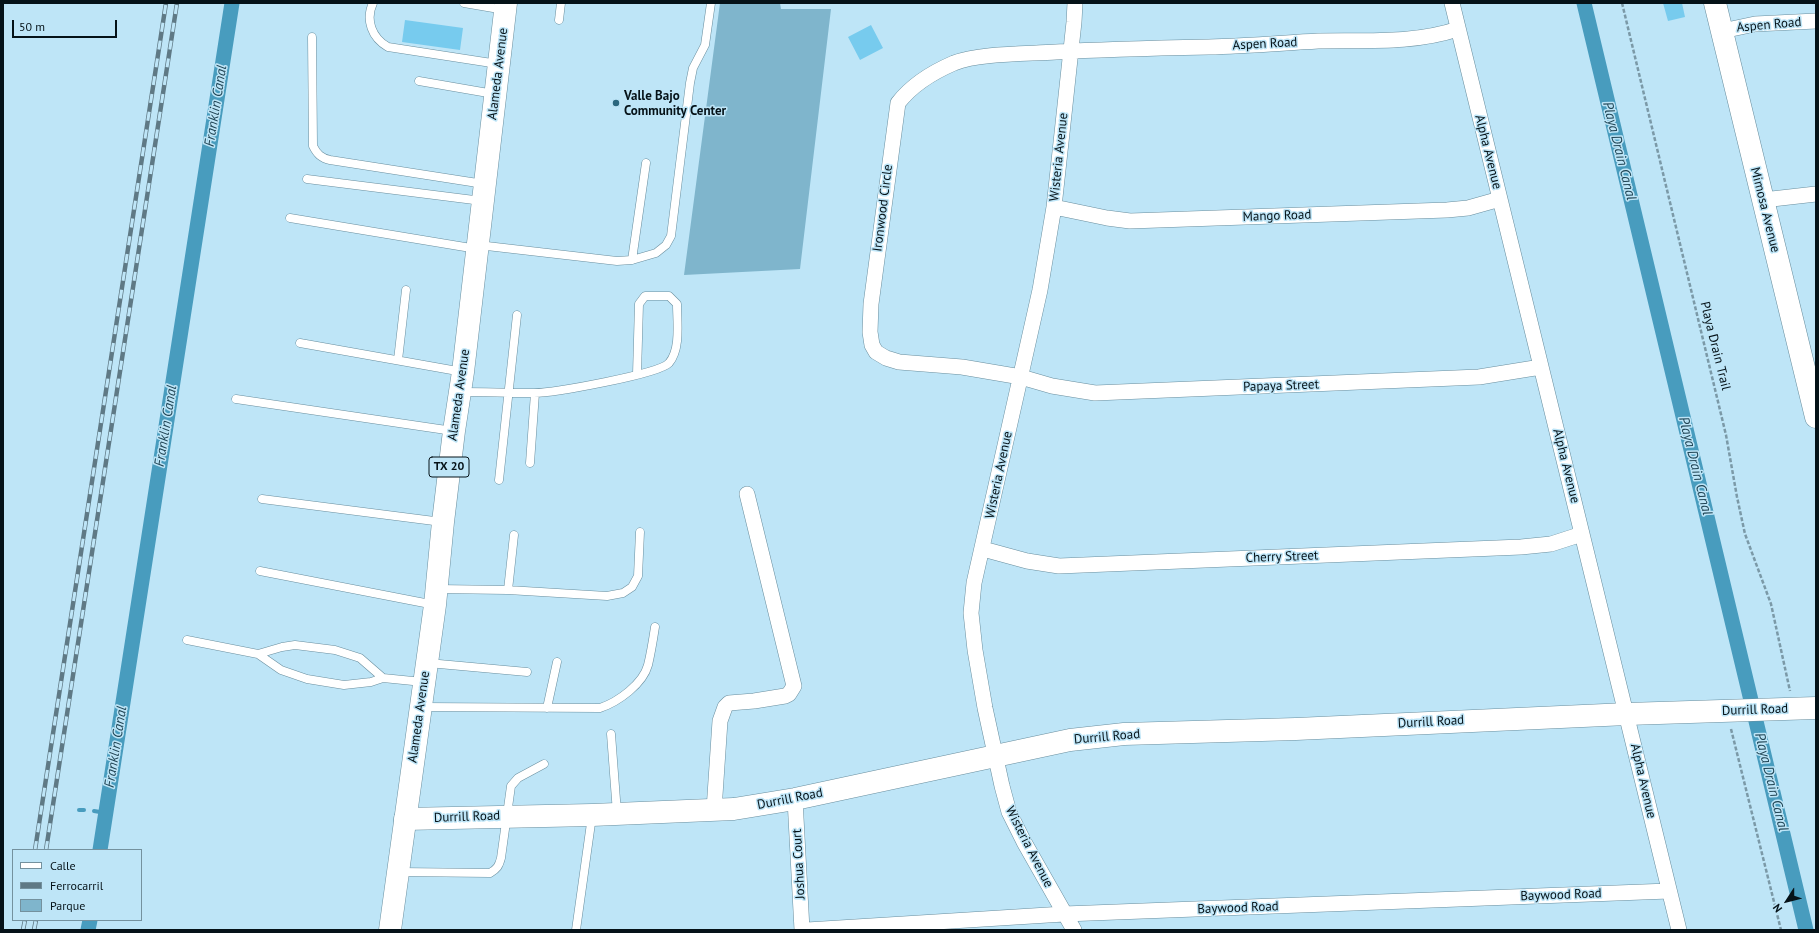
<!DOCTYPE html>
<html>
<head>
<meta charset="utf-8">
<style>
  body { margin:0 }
  #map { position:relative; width:1819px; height:933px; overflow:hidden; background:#bee5f7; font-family:"PT Sans",sans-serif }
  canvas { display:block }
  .frame { position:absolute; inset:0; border:4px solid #051218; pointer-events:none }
  .legend { position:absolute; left:12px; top:849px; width:130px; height:72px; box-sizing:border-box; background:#bee5f7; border:1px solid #74919e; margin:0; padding:5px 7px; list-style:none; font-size:12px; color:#051218 }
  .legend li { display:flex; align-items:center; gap:8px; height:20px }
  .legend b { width:20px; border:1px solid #74919e }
  .north { position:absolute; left:1767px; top:881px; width:40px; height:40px; -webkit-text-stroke:3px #bee5f7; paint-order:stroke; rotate:234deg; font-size:11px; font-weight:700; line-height:16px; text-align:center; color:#051218 }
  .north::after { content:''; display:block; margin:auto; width:14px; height:18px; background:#051218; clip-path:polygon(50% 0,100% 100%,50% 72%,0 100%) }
  .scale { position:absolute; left:12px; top:20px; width:105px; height:18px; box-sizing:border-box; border:2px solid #051218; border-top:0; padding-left:5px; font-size:12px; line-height:14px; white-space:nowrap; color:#051218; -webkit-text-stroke:3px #bee5f7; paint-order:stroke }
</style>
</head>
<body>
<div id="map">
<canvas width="1819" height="933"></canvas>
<div class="frame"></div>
<ul class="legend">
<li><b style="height:5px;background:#fff"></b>Calle</li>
<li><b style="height:5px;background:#5f7985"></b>Ferrocarril</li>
<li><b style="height:11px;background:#7fb5cc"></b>Parque</li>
</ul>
<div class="north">N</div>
<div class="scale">50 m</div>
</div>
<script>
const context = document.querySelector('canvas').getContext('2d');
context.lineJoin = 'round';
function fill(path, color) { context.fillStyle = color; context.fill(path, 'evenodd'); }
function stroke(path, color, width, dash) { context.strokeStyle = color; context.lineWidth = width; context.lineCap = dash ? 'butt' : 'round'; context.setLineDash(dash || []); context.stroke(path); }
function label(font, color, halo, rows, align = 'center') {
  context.font = font + ' "PT Sans",sans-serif'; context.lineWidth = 3; context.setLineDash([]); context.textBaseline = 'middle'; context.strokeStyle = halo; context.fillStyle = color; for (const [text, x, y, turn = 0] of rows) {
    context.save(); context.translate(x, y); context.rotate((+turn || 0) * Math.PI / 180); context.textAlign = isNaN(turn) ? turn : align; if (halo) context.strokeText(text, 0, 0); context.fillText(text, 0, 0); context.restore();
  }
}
const green = new Path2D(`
  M720,3H780L781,9H831L800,269L684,275Z`);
const stream = new Path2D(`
  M79,810H84
  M94,811L106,813`);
const canal = new Path2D(`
  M1584,3L1806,930
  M100,850L232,3
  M88,930L90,920`);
const building = new Path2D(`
  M1663,3H1682L1685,17L1668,21Z
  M405,20L463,28L460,50L402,42Z
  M871,25L883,48L860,60L848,37Z`);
const path = new Path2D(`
  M1622,3L1726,435L1737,497L1745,534L1771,604L1790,691
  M1731,729L1781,930`);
const lane = new Path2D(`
  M373,3C365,20 372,38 388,47L498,64
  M464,3L505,10
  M559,20L561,3
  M312,37L313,146C317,154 321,158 330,160L484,184
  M419,81L494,94
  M307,179L482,201
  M290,218L477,249
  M478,245L617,261L632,260L656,253L666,245L671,236L690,83L693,68L705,45L711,3
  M632,260L646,163
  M300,343L463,372
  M398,360L406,290
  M461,392C485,392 509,393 534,393C553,393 659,374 669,363C681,349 677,322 677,304L669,296H645L639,304L637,374
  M236,399L453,431
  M530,463L535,393
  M499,480L517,315
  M262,499L442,522
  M260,571L435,605
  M437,589L508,590L607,596L623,593L632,587L638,576L640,532
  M508,590L514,535
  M187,640L258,654L281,670L307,679L344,685L371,682L383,678L423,682
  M258,654L282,647L295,645L335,650L360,658L383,678
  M428,663L527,672
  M421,707L600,708C618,702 643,684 648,665C651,653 653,640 655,627
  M547,708L557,662
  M611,734L617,813
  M399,872L490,873C497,869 499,866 501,858L511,786L518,778L544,764
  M576,930L592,816`);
const street = new Path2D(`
  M1452,3L1679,930
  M1458,29C1413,44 1365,40 1318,41C1282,43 1245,46 1209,47C1158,48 1107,49 1056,52C1028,54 979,53 954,63C933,72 912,85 898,103L871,304L870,332L872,345L876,352L886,358L899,362L962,367L1021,377L1052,386L1095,393L1479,377L1541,367
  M1722,31L1755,24L1816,21
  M1763,200L1816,194
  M1054,207L1107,218L1130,221L1447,210L1468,208L1500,199
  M983,549L1027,561L1059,566L1521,547L1551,544L1582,534
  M795,799L802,930
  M714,810L720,721L725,707L729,703L754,701L785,696L789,694L794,686L747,494
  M807,930L1064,914L1669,891
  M1074,930L1024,842L1009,812L1002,786L985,708L975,650L971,613L974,583L1040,290L1054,207L1074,22L1075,3`);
const secondary = new Path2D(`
  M1715,3L1816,417
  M405,819L592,815L734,809L795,799L1070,740L1124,734L1296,729L1627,714L1816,708`);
const primary = new Path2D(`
  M390,930L435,605L443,522L454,431L463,372L506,3`);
const rail = new Path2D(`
  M35,850L166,3
  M46,850L177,3
  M23,930L25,920
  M34,930L36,920`);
const markers = [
  [616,103,4,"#2b677e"]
];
const shields = [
  [449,467,40]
];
const shieldNames = [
  ["TX 20",449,467]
];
const streetNames = [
  ["Aspen Road",1769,25,-5],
  ["Aspen Road",1265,44,-3],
  ["Alameda Avenue",498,74,-83],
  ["Alpha Avenue",1488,152,76],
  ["Wisteria Avenue",1059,157,-84],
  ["Ironwood Circle",883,208,-83],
  ["Mimosa Avenue",1765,210,76],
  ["Mango Road",1277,216,-2],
  ["Playa Drain Trail",1715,346,76],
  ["Papaya Street",1281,386,-2],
  ["Alameda Avenue",459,395,-82],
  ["Alpha Avenue",1566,466,76],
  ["Wisteria Avenue",999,475,-78],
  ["Cherry Street",1282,557,-2],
  ["Durrill Road",1755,710,-2],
  ["Alameda Avenue",419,717,-82],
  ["Durrill Road",1431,722,-3],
  ["Durrill Road",1107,737,-5],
  ["Alpha Avenue",1643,781,77],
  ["Durrill Road",790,799,-11],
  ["Durrill Road",467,817,-2],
  ["Wisteria Avenue",1029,847,63],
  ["Joshua Court",799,864,-93],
  ["Baywood Road",1561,895,-2],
  ["Baywood Road",1238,908,-2]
];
const poiNames = [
  ["Valle Bajo",624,96],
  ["Community Center",624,111]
];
const waterNames = [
  ["Franklin Canal",216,106,-81],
  ["Playa Drain Canal",1619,151,76],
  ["Franklin Canal",166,426,-81],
  ["Playa Drain Canal",1695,466,76],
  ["Franklin Canal",116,747,-81],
  ["Playa Drain Canal",1771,782,76]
];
fill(green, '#7fb5cc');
stroke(stream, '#489cbe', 4);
stroke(canal, '#489cbe', 15);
fill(building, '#77cbee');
stroke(lane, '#698e9e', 9);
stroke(street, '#698e9e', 16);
stroke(secondary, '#698e9e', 23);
stroke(primary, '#698e9e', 23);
stroke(path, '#7b99a7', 2.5, [4, 2]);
stroke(lane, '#fff', 8);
stroke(street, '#fff', 15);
stroke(secondary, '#fff', 22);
stroke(primary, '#fff', 22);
stroke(rail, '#5f7985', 4.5);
stroke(rail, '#bee5f7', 3, [9]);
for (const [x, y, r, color] of markers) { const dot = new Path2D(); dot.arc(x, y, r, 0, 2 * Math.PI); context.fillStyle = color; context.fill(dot); stroke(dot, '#bee5f7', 1.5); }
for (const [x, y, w] of shields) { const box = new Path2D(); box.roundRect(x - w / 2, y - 10, w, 20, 3); context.fillStyle = '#bee5f7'; context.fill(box); stroke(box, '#051218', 1); }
label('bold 12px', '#051218', null, shieldNames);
label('13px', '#051218', '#bee5f7', streetNames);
label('bold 13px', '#051218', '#bee5f7', poiNames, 'left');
label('italic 14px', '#214656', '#bee5f7', waterNames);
</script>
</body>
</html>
